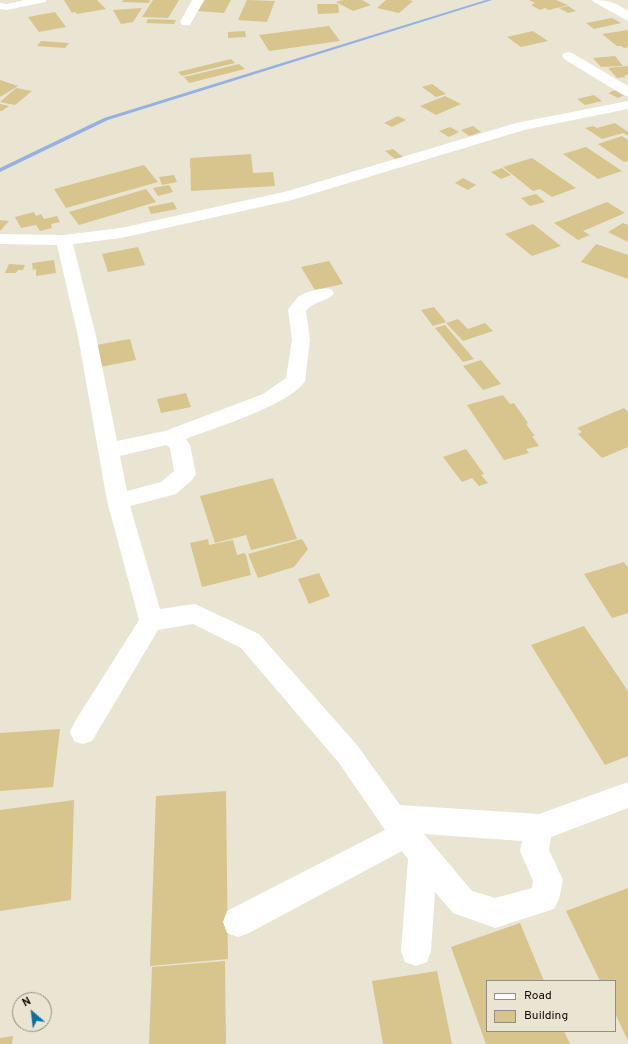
<!DOCTYPE html>
<html>
<head>
<meta charset="utf-8">
<style>
  body { margin:0 }
  #map { position:relative; width:628px; height:1044px; overflow:hidden; background:#eae4d2; font-family:Overpass,sans-serif }
  canvas { display:block }
  .legend { position:absolute; left:486px; top:980px; width:130px; height:52px; box-sizing:border-box; background:#eae4d2; border:1px solid #928e81; margin:0; padding:5px 7px; list-style:none; font-size:12px; color:#0e0c07 }
  .legend li { display:flex; align-items:center; gap:8px; height:20px }
  .legend b { width:20px; border:1px solid #928e81 }
  .north { position:absolute; left:12px; top:992px; width:40px; height:40px; box-sizing:border-box; background:#eae4d2; border:1px solid #928e81; border-radius:50%; rotate:332deg; font-size:11px; font-weight:700; line-height:16px; text-align:center; color:#0e0c07 }
  .north::after { content:''; display:block; margin:auto; width:14px; height:18px; background:#0c6f9d; clip-path:polygon(50% 0,100% 100%,50% 72%,0 100%) }
</style>
</head>
<body>
<div id="map">
<canvas width="628" height="1044"></canvas>
<ul class="legend">
<li><b style="height:5px;background:#fff"></b>Road</li>
<li><b style="height:11px;background:#d7c58d"></b>Building</li>
</ul>
<div class="north">N</div>
</div>
<script>
const context = document.querySelector('canvas').getContext('2d');
context.lineJoin = 'round';
function fill(path, color) { context.fillStyle = color; context.fill(path, 'evenodd'); }
const stream = new Path2D(`
  M486,0H492L108,120L0,172V168L104,118Z`);
const building = new Path2D(`
  M64,0H97L106,9L77,14L75,12L72,13Z
  M123,0H150L149,3L122,2Z
  M153,0H179L168,18L142,17Z
  M205,0H231L224,13L198,11Z
  M247,0L275,1L267,22L238,20Z
  M343,0H362L371,5L353,11L336,2Z
  M386,0H409L413,1L399,13L377,8Z
  M529,0H556L568,5L549,10L545,8L540,10L531,5L535,3Z
  M317,4H338L339,13L318,14Z
  M568,6L576,11L568,13L559,8Z
  M142,8L133,22L121,24L113,10Z
  M55,12L66,27L39,32L28,17Z
  M612,18L621,23L594,29L586,23Z
  M148,19L176,20L174,24L146,23Z
  M329,26L340,41L269,51L259,35Z
  M628,30V47L624,48L621,46H617L602,34Z
  M245,31L246,37L228,38V32Z
  M533,31L548,41L521,47L507,37Z
  M41,41L69,43L65,48L37,46Z
  M615,56L623,66L601,67L593,58Z
  M231,59L235,63L182,76L178,72Z
  M239,64L245,69L189,83L184,77Z
  M628,66V75H624L626,77L617,78L608,68Z
  M0,80L18,86L0,97Z
  M432,84L446,94L436,97L422,87Z
  M16,88L32,91L15,105L0,102Z
  M615,90L625,95L618,98L608,93Z
  M594,95L602,101L585,105L577,99Z
  M445,96L461,104L436,115L420,106Z
  M0,104L9,106L2,111H0Z
  M398,116L406,120L392,127L384,123Z
  M615,123L628,132V136L623,133L602,139L585,128L593,126L597,128Z
  M473,126L481,132L469,136L461,130Z
  M450,127L459,132L449,137L439,131Z
  M622,136L628,140V161L624,162L598,144Z
  M586,147L622,171L598,179L563,154Z
  M393,149L403,157L395,159L385,151Z
  M251,154L253,173L273,172L275,186L191,191L190,158Z
  M532,158L576,188L552,197L540,189L533,191L503,167Z
  M144,165L158,182L66,208L54,189Z
  M502,168L511,175L501,179L491,172Z
  M174,175L177,182L162,185L159,177Z
  M463,178L476,185L468,190L455,183Z
  M169,185L173,192L158,196L153,188Z
  M146,189L156,202L79,225L69,212Z
  M536,194L545,202L530,206L521,198Z
  M173,202L177,209L151,214L148,207Z
  M607,202L625,213L583,231L590,235L578,240L554,223Z
  M34,212L36,216L41,214L44,219L57,216L60,222L51,224L52,228L40,231L36,225L21,228L15,217Z
  M0,220L9,221L0,231Z
  M623,223L628,225V242L608,232Z
  M533,224L561,246L532,256L505,234Z
  M596,244L628,255V279L581,262Z
  M138,247L145,265L108,272L102,254Z
  M54,260L56,273L36,276V269L33,270L32,263Z
  M329,261L343,284L315,290L301,267Z
  M9,264L25,265L23,270H18L16,273H5Z
  M434,307L446,322L433,326L421,310Z
  M458,319L468,329L485,323L493,331L463,341L446,323Z
  M445,325L474,359L463,362L435,328Z
  M130,339L136,360L100,367L96,345Z
  M481,360L501,384L483,390L463,366Z
  M186,393L191,407L161,413L157,399Z
  M503,395L510,404L514,403L528,423L526,424L535,436H532L539,446L526,449L529,453L504,460L467,405Z
  M624,408L628,412V447L602,458L578,434L582,432L577,428Z
  M466,449L484,474L481,475L488,483L479,486L472,478L462,482L443,457Z
  M273,478L297,539L251,550L246,535L215,543L200,496Z
  M208,539L209,545L233,540L237,555L244,553L246,555L251,575L202,587L190,543Z
  M302,539L308,549L294,567L258,578L248,554Z
  M624,562L628,568V613L612,618L584,574Z
  M319,573L330,596L309,604L298,579Z
  M584,626L628,691V756L605,765L531,645Z
  M60,729L53,787L0,791V733Z
  M226,791L228,959L150,966L156,796Z
  M74,800L71,900L0,911V810Z
  M628,888V1041L615,1013V981H600L566,911Z
  M520,923L544,981H487V1031H564L570,1044H486L451,947Z
  M225,961L226,1044H149L152,967Z
  M437,971L452,1044H383L372,981Z
  M13,1036L12,1044H0V1038Z`);
const minor = new Path2D(`
  M24,0H47L45,2L7,10L0,9V3L7,4Z
  M192,0H204L190,25H182L180,22Z
  M592,0C608,0 615,2 628,11V21L594,2Z
  M568,52L572,53L628,86V96L623,95L564,59L562,56L564,53Z
  M628,101V109L524,130L292,200L121,238L73,244L96,336L117,441L165,431L263,394L286,378L292,340L288,310C291,306 294,301 298,297C304,292 323,287 331,289L334,293C328,302 315,300 306,311L310,340L305,381C290,405 214,428 186,439L190,445L196,474L192,480L176,494L130,506L160,609L195,604L259,634L357,745L400,805L539,814L628,782V808L551,837L549,850L563,880L559,899L554,909L495,928L453,913L435,892L431,951L427,962L416,966L405,962L401,951L408,859L402,851L249,933L238,937L227,933L223,922L227,911L385,830L339,763L241,648L193,624L158,630L92,741L83,744L74,741L70,732L74,723L139,620L107,501L78,336L57,245L0,244V234L64,235L121,228L288,191L516,123ZM166,445L170,448L174,471L161,482L127,491L120,456ZM424,834L522,841L520,851L533,881L532,888L495,898L472,891Z`);
fill(stream, '#96b1e1');
fill(building, '#d7c58d');
fill(minor, '#fff');
</script>
</body>
</html>
